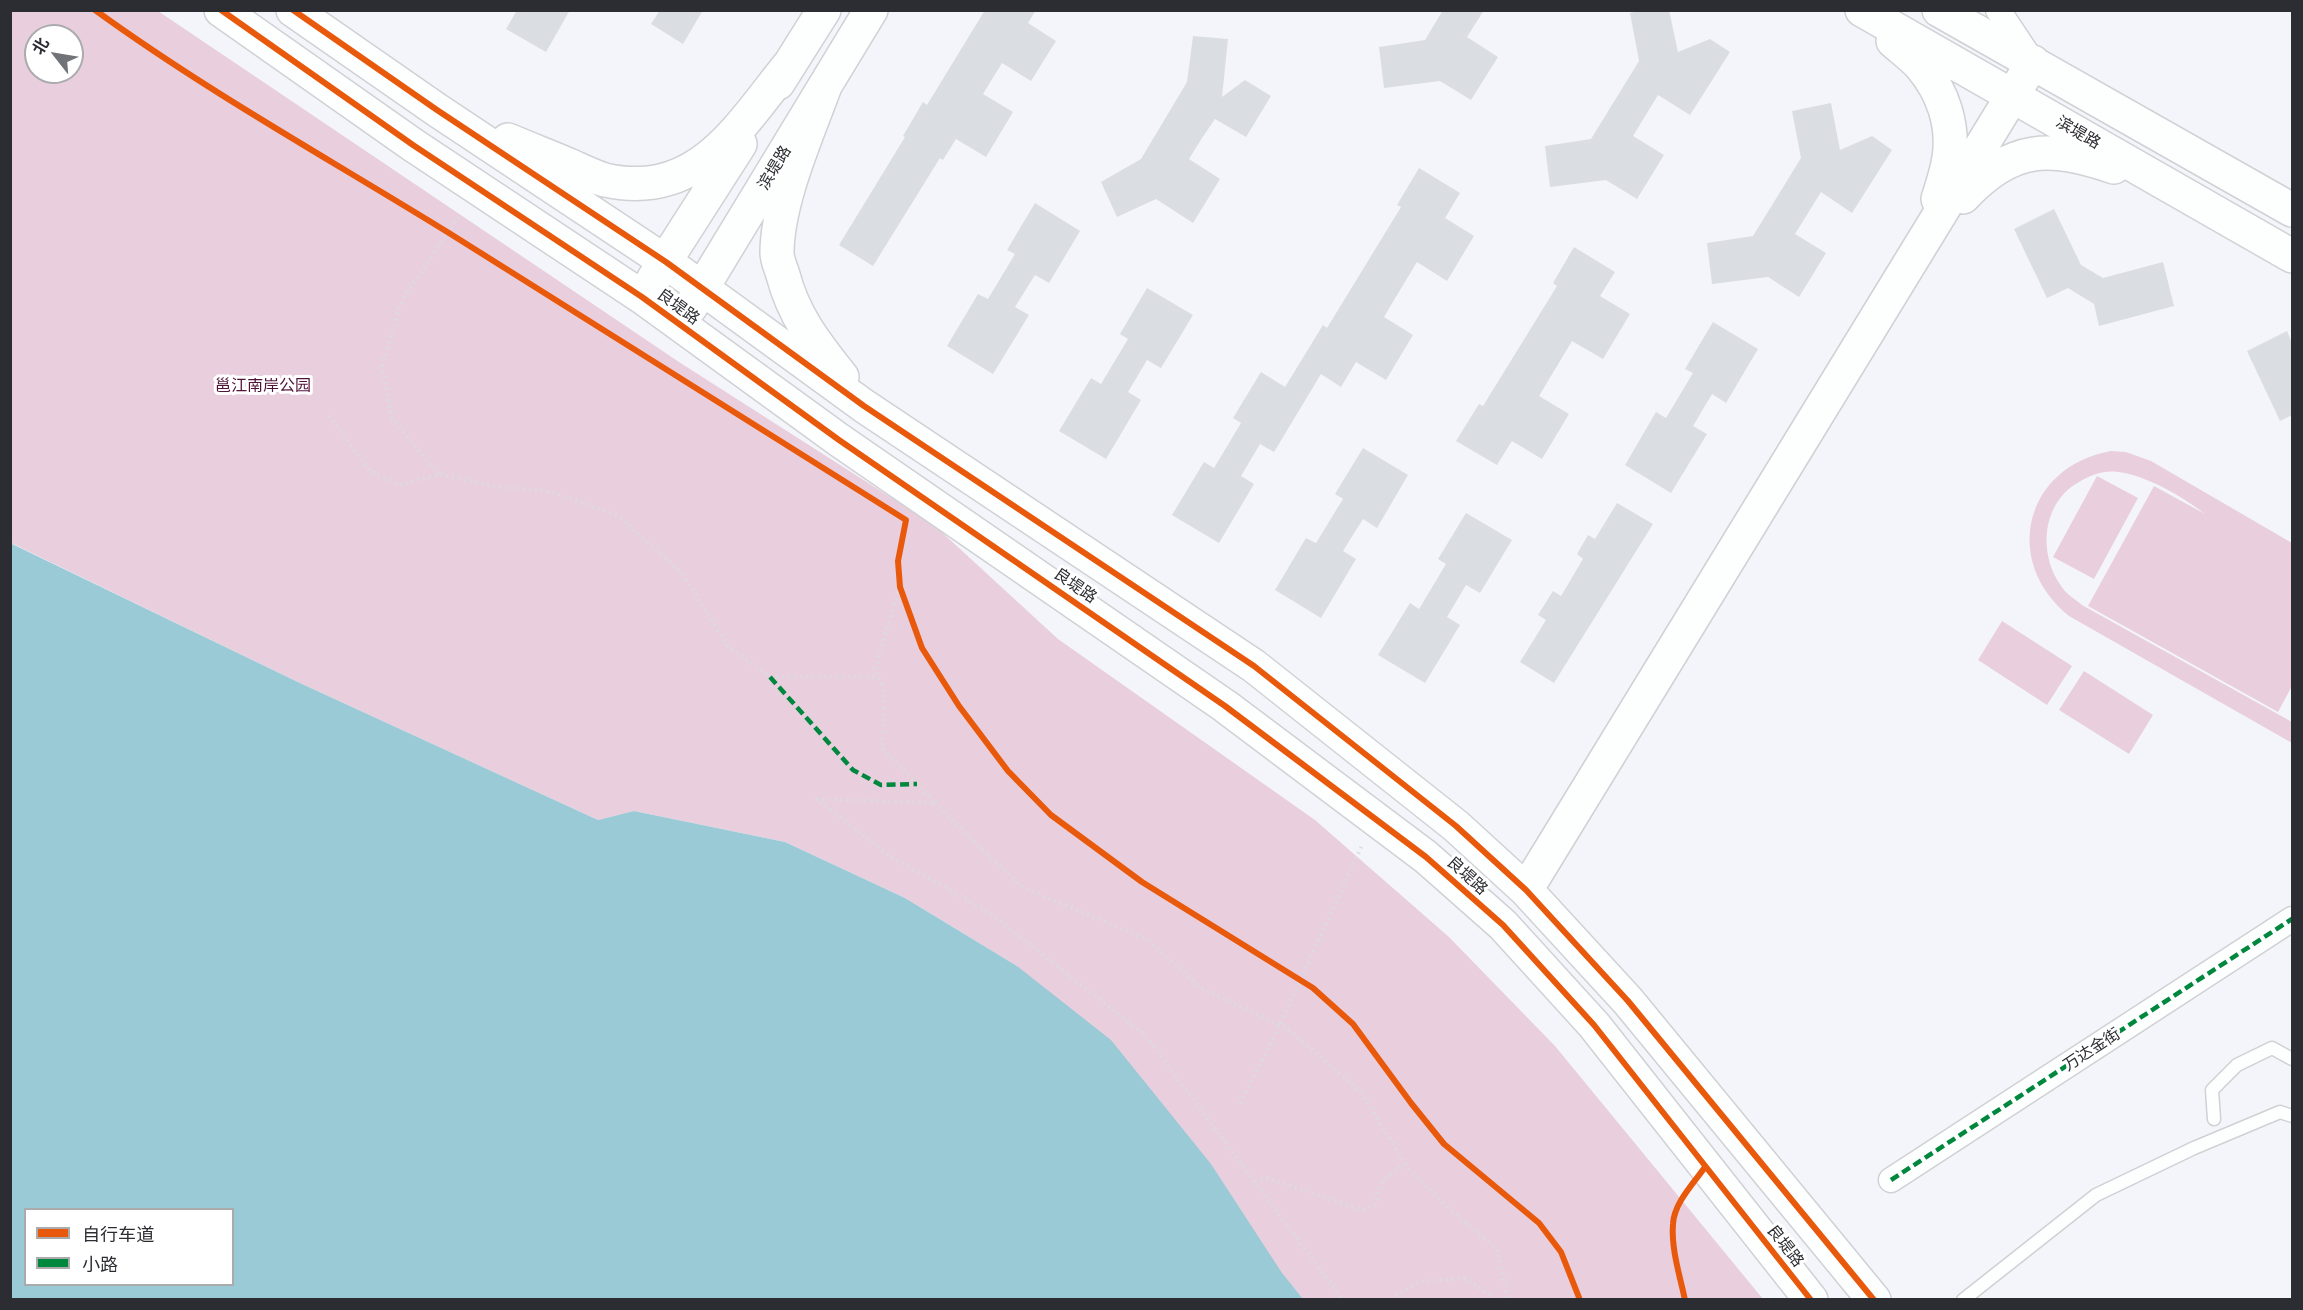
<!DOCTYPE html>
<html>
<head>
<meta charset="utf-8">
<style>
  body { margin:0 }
  #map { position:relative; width:2303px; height:1310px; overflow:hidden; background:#f4f5fa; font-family:"PT Sans","Noto Sans SC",sans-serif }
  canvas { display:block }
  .frame { position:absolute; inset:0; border:12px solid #2c2d32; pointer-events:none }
  .legend { position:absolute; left:24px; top:1208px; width:210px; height:78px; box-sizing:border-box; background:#fff; border:2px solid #ababad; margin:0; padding:8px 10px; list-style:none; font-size:18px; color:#2c2d32 }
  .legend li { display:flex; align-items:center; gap:12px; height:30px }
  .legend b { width:30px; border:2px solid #ababad }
  .north { position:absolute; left:24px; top:24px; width:60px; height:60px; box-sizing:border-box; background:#fff; border:2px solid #ababad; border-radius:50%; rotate:301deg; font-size:16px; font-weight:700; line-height:24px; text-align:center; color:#2c2d32 }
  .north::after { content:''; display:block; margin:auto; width:21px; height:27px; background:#727378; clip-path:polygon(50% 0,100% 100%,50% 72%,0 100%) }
</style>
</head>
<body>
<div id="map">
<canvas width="2303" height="1310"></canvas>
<div class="frame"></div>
<ul class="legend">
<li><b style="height:8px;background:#e8590c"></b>自行车道</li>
<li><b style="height:8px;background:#00873e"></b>小路</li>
</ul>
<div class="north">北</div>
</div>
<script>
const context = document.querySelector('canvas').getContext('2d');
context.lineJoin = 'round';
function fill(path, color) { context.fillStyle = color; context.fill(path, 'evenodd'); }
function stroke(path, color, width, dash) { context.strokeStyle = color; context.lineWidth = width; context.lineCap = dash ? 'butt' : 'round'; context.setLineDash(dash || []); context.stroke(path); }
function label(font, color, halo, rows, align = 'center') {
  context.font = font + ' "PT Sans","Noto Sans SC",sans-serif'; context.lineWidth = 6; context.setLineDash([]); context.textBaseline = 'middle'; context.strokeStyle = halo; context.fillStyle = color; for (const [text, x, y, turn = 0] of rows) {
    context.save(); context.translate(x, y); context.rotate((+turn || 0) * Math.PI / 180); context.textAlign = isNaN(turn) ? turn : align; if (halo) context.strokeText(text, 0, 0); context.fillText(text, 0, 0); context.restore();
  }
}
const green = new Path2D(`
  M10,11H158L679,362L934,525L1058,639L1315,820L1449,937L1555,1046L1763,1299H1303L1017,966L905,898L785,842L634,811L598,820L302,684L11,543ZM36,36H72V72H36Z
  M2111,451L2126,452L2151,461L2292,543V686L2278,712L2088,606L2154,486L2205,514C2183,497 2146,475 2118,472C2104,470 2091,475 2079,482C2039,504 2037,562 2068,594C2072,598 2078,601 2082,605L2292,722V743L2069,616C2001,561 2025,466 2111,451Z
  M2097,476L2138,498L2094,579L2053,557Z
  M2002,621L2072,666L2047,705L1978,660Z
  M2084,671L2153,715L2129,754L2059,710Z`);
const water = new Path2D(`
  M10,543L302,684L598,820L634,811L785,842L905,898L1017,966L1111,1040L1211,1164L1282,1273L1303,1299H11ZM26,1210H232V1284H26Z`);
const building = new Path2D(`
  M517,10H570L546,52L506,29Z
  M660,10H703L683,44L651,24Z
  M985,10H1036L1028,23L1056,41L1031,81L1002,63L983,94L1013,112L986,157L956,139L943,160L940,158L873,266L839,245L905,137L903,136L923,102L927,105Z
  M1443,10H1484L1467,37L1498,57L1471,100L1440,81L1384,88L1379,47L1425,40Z
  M1644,10H1669L1678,52L1710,39L1730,52L1690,115L1658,95L1633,136L1664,155L1637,199L1606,180L1550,187L1545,146L1591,139L1639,61L1630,13Z
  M1193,36L1228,39L1222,97L1245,80L1271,96L1246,137L1215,119L1202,138L1189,159L1220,179L1193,223L1156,199L1117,217L1101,182L1141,159L1187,82Z
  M1831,103L1840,150L1872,136L1892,150L1852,213L1821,192L1795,234L1826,253L1799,297L1768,277L1712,284L1707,243L1753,236L1801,158L1792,111Z
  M1419,168L1460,193L1445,218L1474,236L1447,281L1417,262L1400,290L1384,317L1413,335L1386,380L1356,362L1341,387L1321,374L1274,452L1260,444L1241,476L1254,484L1219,543L1172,515L1204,462L1214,468L1241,423L1233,418L1261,372L1285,387L1323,325L1327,328L1401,207L1397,205Z
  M1035,203L1080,231L1049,283L1035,275L1015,307L1029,315L993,374L947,346L978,294L988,299L1015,254L1007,250Z
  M2054,209L2081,265L2103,278L2163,262L2174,306L2099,326L2094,304L2068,288L2047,298L2014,229Z
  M1574,247L1615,272L1600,296L1630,314L1603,359L1572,341L1539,396L1569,414L1542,459L1512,441L1497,465L1456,441L1479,404L1483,406L1557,286L1553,283Z
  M1147,288L1193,315L1161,368L1147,360L1128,392L1141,400L1106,459L1059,431L1091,378L1101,384L1128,339L1120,334Z
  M1713,322L1758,349L1726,403L1712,394L1693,426L1707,434L1671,493L1625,465L1656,412L1666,418L1693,373L1685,369Z
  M2287,331L2292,343V415L2280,421L2247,351Z
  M1363,448L1408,475L1377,528L1363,519L1343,551L1356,559L1321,618L1275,590L1306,538L1316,543L1343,499L1335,494Z
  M1617,503L1653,524L1554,683L1520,662L1546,620L1538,615L1553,591L1561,596L1583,559L1577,554L1588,535L1595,539Z
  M1466,513L1512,540L1480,593L1466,585L1447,617L1460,625L1425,683L1378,655L1410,603L1419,609L1446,564L1438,559Z`);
const path = new Path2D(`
  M329,416L371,472L399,485L439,474L492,486L552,492L617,515L682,573L728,646L770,677H879
  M439,474L392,418L382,366L402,300L460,215
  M900,587L875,668L885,694L882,748L935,803L817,799L891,857L990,913L1145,1035L1343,1300
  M935,803L1020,886L1148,940L1203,989L1287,1028L1360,1091L1408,1168L1457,1216L1497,1249L1508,1300
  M1240,1103L1280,1025L1363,843
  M1255,1182L1267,1178L1362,1210L1375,1205L1380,1184L1405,1163
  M1396,1296L1419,1282L1466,1278L1495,1300`);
const lane = new Path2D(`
  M2214,1119L2212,1090L2237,1065L2272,1048L2292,1059
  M1963,1300L2096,1195L2194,1148L2280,1112L2292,1116`);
const street = new Path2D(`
  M1998,10L2032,61
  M1891,1180L2292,919`);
const secondary = new Path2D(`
  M221,10L413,145L642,297L839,440L1225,706L1426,857L1503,925L1594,1025L1811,1300
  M293,10L437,110L666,262L864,406L1254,666L1456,826L1526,890L1628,1001L1874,1300
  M1862,10L2292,256
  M1939,10L2292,210
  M1893,41C1902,49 1913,57 1921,66C1943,92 1954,125 1949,158C1947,172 1942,186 1938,199
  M778,83L824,10
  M825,86C807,135 777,202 777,253C777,260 781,268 783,275C794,317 816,344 842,377
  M508,140C529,149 550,157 571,166C582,171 594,177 605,180C699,201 739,126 790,64
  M1963,197C2013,145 2048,145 2114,167
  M653,280L740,144
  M690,308L871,10
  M1526,890L2033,62`);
const quiet = new Path2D(`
  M770,677L853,770L881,785L917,784
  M1891,1180L2292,919`);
const cycleway = new Path2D(`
  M95,10C208,92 331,160 449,233C602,328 753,425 906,520L898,561L900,587L922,648L959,706L1008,771L1051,815L1142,882L1313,988L1353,1024L1411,1103L1444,1144L1539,1223L1561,1252L1580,1300
  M221,10L413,145L642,297L839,440L1225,706L1426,857L1503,925L1594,1025L1811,1300
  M293,10L437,110L666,262L864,406L1254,666L1456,826L1526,890L1628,1001L1874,1300
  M1685,1300C1680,1276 1671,1249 1673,1224C1674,1203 1694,1183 1705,1167`);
const streetNames = [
  ["滨堤路",2078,133,30],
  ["滨堤路",775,168,-59],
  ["良堤路",678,307,36],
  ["良堤路",1075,586,35],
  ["良堤路",1467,876,42],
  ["万达金街",2092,1050,-33],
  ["良堤路",1785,1246,52]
];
const parkNames = [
  ["邕江南岸公园",263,386]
];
fill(green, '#e9cfde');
fill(water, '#9acad6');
fill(building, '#dadde1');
stroke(lane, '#d0d1d5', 15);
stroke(street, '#d0d1d5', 27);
stroke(secondary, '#d0d1d5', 36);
stroke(path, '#dadcdd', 4, [1.5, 4.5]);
stroke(lane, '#fdfefe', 12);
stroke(street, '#fdfefe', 24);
stroke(secondary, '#fdfefe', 33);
stroke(quiet, '#00873e', 4.5, [9, 4.5]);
stroke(cycleway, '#e8590c', 6);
label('16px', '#2c2d32', '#fff', streetNames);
label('16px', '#511237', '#fff', parkNames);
</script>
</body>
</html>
